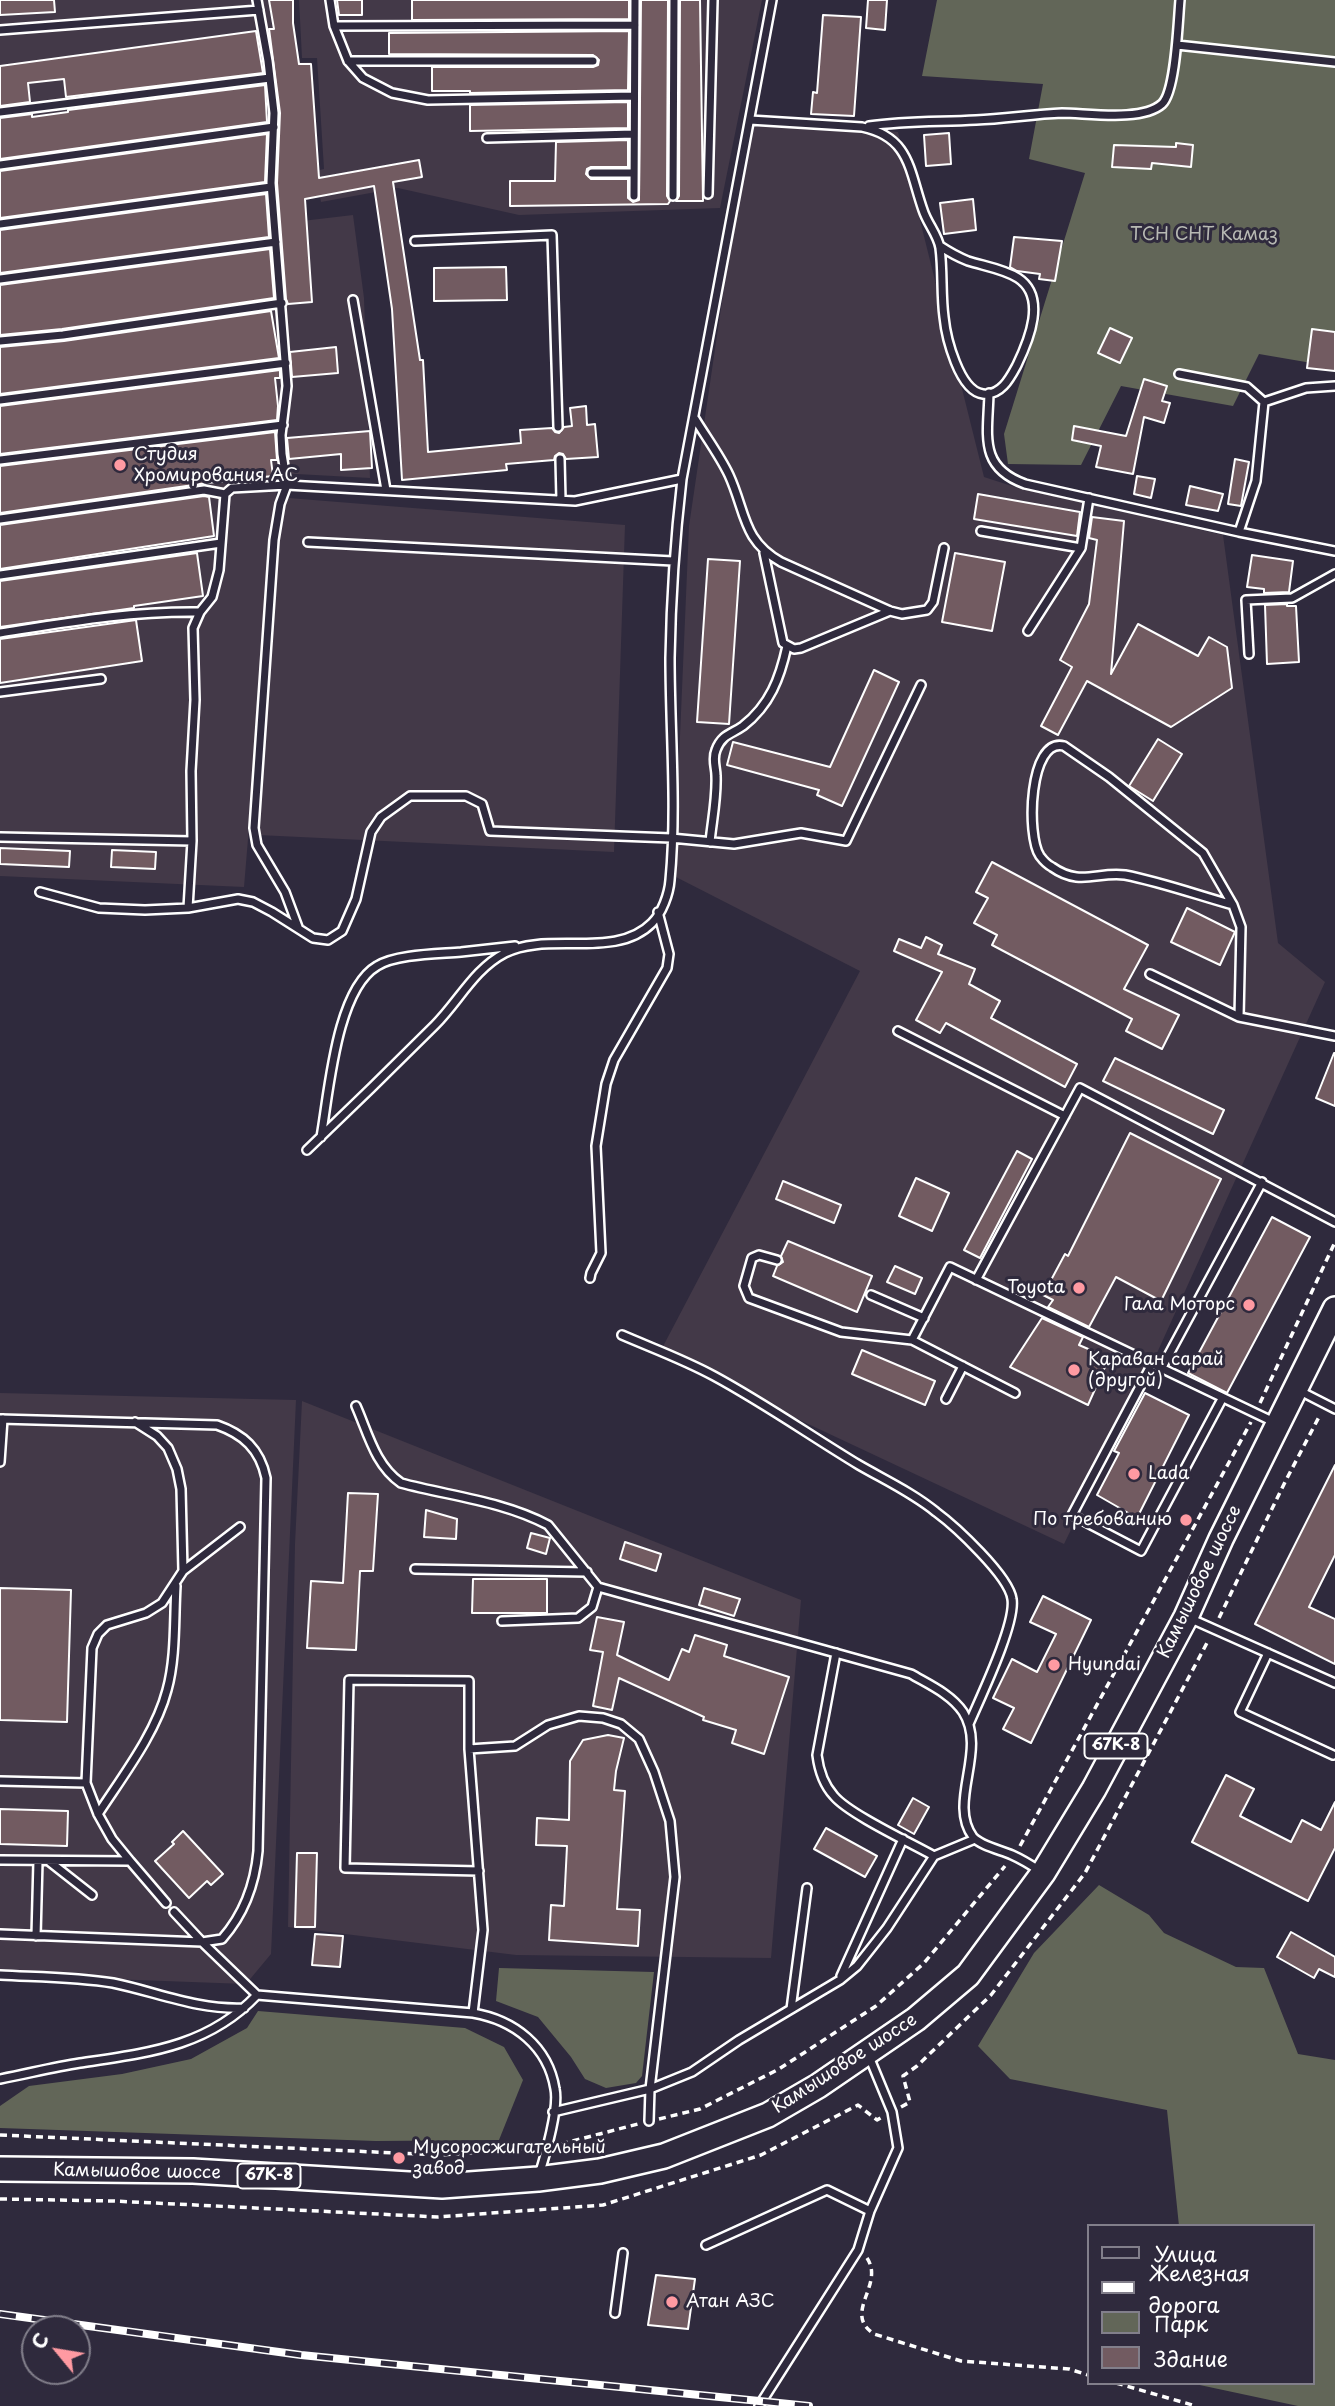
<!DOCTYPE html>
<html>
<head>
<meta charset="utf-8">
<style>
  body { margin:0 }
  #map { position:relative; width:1335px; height:2406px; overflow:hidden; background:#2f2a3d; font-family:"Playpen Sans",sans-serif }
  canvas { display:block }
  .legend { position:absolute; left:1087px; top:2224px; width:228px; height:161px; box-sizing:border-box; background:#2f2a3d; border:2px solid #827f8b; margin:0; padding:9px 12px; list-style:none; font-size:21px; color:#fff }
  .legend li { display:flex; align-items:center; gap:14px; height:35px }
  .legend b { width:35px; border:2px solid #827f8b }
  .north { position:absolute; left:21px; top:2315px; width:70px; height:70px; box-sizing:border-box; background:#2f2a3d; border:2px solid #827f8b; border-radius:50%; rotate:300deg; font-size:19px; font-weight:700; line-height:28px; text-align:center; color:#fff }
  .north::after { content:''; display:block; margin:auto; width:24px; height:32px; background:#ff9aa2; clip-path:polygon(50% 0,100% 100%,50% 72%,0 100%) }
</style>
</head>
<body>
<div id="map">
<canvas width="1335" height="2406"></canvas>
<ul class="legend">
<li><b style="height:9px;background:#2f2a3d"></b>Улица</li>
<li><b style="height:9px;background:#fff"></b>Железная дорога</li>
<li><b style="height:19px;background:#626658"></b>Парк</li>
<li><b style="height:19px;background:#725b61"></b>Здание</li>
</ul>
<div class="north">С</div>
</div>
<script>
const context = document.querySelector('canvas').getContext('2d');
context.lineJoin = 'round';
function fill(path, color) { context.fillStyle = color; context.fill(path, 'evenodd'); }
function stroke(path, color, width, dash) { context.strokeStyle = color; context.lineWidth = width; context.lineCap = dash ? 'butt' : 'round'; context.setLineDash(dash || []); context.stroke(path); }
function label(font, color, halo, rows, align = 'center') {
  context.font = font + ' "Playpen Sans",sans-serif'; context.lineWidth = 6; context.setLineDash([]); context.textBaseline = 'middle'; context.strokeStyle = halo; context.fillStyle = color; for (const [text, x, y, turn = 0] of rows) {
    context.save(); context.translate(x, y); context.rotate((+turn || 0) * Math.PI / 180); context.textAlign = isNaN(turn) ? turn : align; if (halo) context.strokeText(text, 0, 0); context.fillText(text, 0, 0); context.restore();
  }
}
const built = new Path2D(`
  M0,0H289L293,63L311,62L315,163L297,164L302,221L353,215L364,298L370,478L278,473L276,497L625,525L614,852L258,835L275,516L244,887L0,876Z
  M299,0H762L720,208L519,215L398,188L321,202L315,171L324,169L317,58H302Z
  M749,118L898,132L984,477L1015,487L1223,535L1278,943L1325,982L1152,1364L1064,1544L659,1354L860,971L674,876L689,526Z
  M0,1393L296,1400L271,1954L246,1984L0,1975Z
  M302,1401L801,1600L771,1958L516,1955L288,1927L295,1544Z`);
const green = new Path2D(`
  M937,0H1335V367L1259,354L1233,406L1121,386L1081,465L1008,464L1004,434L1085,173L1029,159L1043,84L922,76Z
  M1099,1885L1149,1915L1164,1933L1236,1967L1264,1968L1298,2054L1335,2060V2406H1298L1195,2384L1312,2383V2226H1179L1167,2110L1010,2079L978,2046L1034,1953Z
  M499,1968L654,1972L642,2076L636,2083L606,2088L585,2079L571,2057L538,2017L496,2001Z
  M258,2011L465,2028L504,2047L523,2080L499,2140L376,2141L0,2128V2106L29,2086L122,2074L191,2059L247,2028Z`);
const building = new Path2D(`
  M0,0H54L55,12L0,15Z
  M269,0H293V23L299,64H311L319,178L419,160L422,177L393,182L420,360H423L428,452L521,443L520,430L552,428L555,432L559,433L564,427L572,426L570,408L586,406L587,425L595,424L598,457L566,459L563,454L559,453L555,456L554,460L506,464L507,470L402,480L392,309L374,186L305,199L312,302L288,304L286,299L277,183L280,113L269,29H274Z
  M337,0H362V15H339Z
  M412,0H629V19L412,20Z
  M641,0H668L667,196L670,201L668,204L510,206V181H555L556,142L628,140V167H591L587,169L586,174L591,179H628V198L633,202L639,200Z
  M680,0H700L703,201H676L679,196Z
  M868,0H887L885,30L866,28Z
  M823,15L861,17L854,116L811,114L813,92L817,93Z
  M256,31L263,73L66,97L64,79L28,83L30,102L0,106V66Z
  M629,31L628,90L470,93V91H432V67H593L598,65L599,60L593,55L389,54V33Z
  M265,85L267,122L0,159V118L32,114V117L68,112V110Z
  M628,102V128L470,131V105Z
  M949,133L951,164L926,166L924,135Z
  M267,134L265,182L0,218V171Z
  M1176,143L1193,145L1191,167L1152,163L1151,169L1112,167L1114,145L1176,147Z
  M266,194L269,237L0,273V230Z
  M973,199L976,230L944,234L940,203Z
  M1014,237L1062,241L1055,281L1039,279L1040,274L1017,271L1010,267Z
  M270,249L274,298L62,329L0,335V285Z
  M506,267L507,300L434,301V268Z
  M271,311L279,358L0,394V347L64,341Z
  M1110,328L1132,338L1120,363L1098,353Z
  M1312,329L1335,332V371L1307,368Z
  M336,347L338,373L292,377L290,352Z
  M280,370V378H275L278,406L277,420L0,454V406Z
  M1144,379L1167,386L1162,401L1170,403L1164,423L1144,417L1133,474L1096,467L1101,446L1072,440L1074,426L1126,436Z
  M370,431L372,468L341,470V454L289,459L287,438Z
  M275,432L277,460H271L273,476L207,483L0,513V466Z
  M1235,459L1249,462L1241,506L1228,504Z
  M1137,476L1155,479L1151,498L1134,494Z
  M1190,486L1223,494L1218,511L1186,505Z
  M978,494L1080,512L1077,536L974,519Z
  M204,496L209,497L214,536L0,569V525Z
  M1092,517L1124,521L1111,674L1138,624L1198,656L1209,637L1227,647L1232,688L1171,727L1087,681L1058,735L1041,726L1072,667L1060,660L1089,604L1097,540L1089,538Z
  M197,553L203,596L134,606V608L0,627V581Z
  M955,553L1005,562L992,631L942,622Z
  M1252,555L1293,561L1289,592L1264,593V589L1247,587Z
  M708,559L740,561L729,724L697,722Z
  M1287,604V606H1296L1299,662L1267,664L1265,605Z
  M136,620L142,661L0,683V639Z
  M874,670L899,682L842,806L817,795L819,790L727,765L733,742L830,767Z
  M1158,739L1182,754L1153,801L1129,786Z
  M0,848L70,851L69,867L0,864Z
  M112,850L156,852L155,869L111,867Z
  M992,862L1148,945L1124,989L1179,1015L1162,1049L1126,1031L1132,1019L992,945L997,935L974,923L988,898L976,892Z
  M1187,908L1235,932L1220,965L1171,942Z
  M926,937L942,945L938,954L975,969L969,984L1000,1001L991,1018L1077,1064L1065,1087L946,1023L940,1033L916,1020L942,972L894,951L899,939L921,948Z
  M1334,1053H1335V1106L1316,1098Z
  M1115,1058L1224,1110L1213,1134L1103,1081Z
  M1130,1133L1221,1179L1161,1301L1116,1277L1089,1327L1048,1307L1053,1300L1043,1295L1065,1254L1068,1256Z
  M1017,1151L1032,1159L980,1258L964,1250Z
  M916,1178L949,1193L932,1231L899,1216Z
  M783,1181L841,1205L834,1223L776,1199Z
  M1272,1217L1310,1237L1227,1393L1188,1373Z
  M788,1241L872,1276L857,1312L773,1276L777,1266L783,1262L781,1256Z
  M895,1266L922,1278L915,1294L887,1282Z
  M1042,1318L1083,1337L1079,1345L1109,1358L1088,1405L1010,1367Z
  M862,1350L935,1381L925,1405L852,1374Z
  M1145,1393L1189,1415L1137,1518L1097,1495L1119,1453L1114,1451Z
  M1335,1465V1555L1309,1607L1335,1619V1664L1255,1624Z
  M348,1493L378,1494L373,1571H360L356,1650L307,1648L311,1581L343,1583Z
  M426,1510L457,1519L456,1539L424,1537Z
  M531,1533L550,1538L546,1554L527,1548Z
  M625,1542L661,1554L656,1571L620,1559Z
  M473,1579H547V1613H472Z
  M0,1588L71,1590L67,1722L0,1720Z
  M704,1588L740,1599L734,1616L699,1605Z
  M1043,1596L1091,1620L1031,1743L1003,1729L1014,1708L993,1698L1012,1659L1037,1672L1056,1634L1030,1622Z
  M597,1617L624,1622L617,1655L669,1680L682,1649L689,1652L695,1635L727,1645L724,1656L789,1677L764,1754L732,1743L736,1730L703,1720L704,1717L619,1678L612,1710L593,1706L603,1652L590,1650Z
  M608,1735L624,1738L616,1771L614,1790L625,1791L617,1909L640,1910L638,1946L549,1940L551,1905L564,1906L567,1846L536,1845L537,1818L569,1820L570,1761L583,1740Z
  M1226,1775L1254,1789L1240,1816L1291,1842L1302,1820L1321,1830L1335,1802V1848L1308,1901L1192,1842Z
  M913,1798L929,1807L914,1834L898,1825Z
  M0,1809L68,1811L67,1846L0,1844Z
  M826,1828L877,1856L865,1877L814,1849Z
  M183,1831L223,1874L211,1885L207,1881L189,1898L155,1861L174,1844L172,1842Z
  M297,1853H317L315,1927H295Z
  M1291,1932L1335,1957V1977L1319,1969L1314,1978L1277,1957Z
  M315,1934L343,1936L340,1967L312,1965Z
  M656,2275L695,2279L688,2329L648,2325Z`);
const path = new Path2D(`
  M1260,1403L1335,1242
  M1219,1618L1285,1482L1320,1415
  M1020,1846L1251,1422
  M901,2107L910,2102L903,2076L917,2066L991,1995L1085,1873L1208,1641
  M659,2119L700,2109L779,2069L876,2006L924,1963L1005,1866
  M0,2135L441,2155L536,2148
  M561,2144L638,2124
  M0,2199L114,2201L438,2217L603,2205L761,2155L858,2105L877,2120L882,2117
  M867,2258C885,2285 842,2313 874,2334L961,2361L1069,2369L1088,2375
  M1116,2383L1196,2406`);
const lane = new Path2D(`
  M257,0L268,61L274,113L271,183L287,386L281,435L282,454L287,485L280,504L274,540L254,828L257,845L285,892L298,927
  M330,0L334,26L348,61L363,78L392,93L428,100L634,96
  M334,26L635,25
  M0,30L259,10
  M1177,45L1335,62
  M348,61H593
  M0,112L270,78
  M750,120L862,127C910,137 909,170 923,210C927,223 938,235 940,248C943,271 941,295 944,317C946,337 959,391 983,394C1001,396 1010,378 1017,365C1029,340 1047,297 1018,278C1004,269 984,266 968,261C958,257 949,252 940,246
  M869,126C905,121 940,122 976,120C1005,119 1033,114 1062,113C1087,113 1142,122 1162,104C1176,91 1178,21 1180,0
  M487,138L634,134
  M0,165L274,127
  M592,173H634
  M708,194L713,0
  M634,196L635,0
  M673,196L674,0
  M0,224L271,187
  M415,241L552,235L558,427
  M0,279L276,242
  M353,300L386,490
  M0,341L63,335L282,303
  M1179,374L1247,387L1264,402
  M989,393C988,435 978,467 1025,484L1239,532L1335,551
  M0,400L286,363
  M695,419C706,437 720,456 729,475C746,512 742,540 781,562L890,611L902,614L927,610L933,602L944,548
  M560,459L561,500
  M0,460L283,425
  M0,519L204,490L225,494
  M981,531L1081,548L1089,498
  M1239,532L1256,481L1264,402L1306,388L1335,386
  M308,542L673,561
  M764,553L783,643L794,649L801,648L890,611
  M0,575L221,543
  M1028,631L1081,548
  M0,633C69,622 129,611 200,612
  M1249,654L1246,600L1292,598L1335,574
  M0,692L101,679
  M0,837L192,841L188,908
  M192,841L191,771L195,700L193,628L200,612L212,597L219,570L225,494L232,488L287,485L575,501L682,479L772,0
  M710,842C712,821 717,798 716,776C716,767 712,759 716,750C722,734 732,734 743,726C770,705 780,678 787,646
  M40,892L99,908L145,910L188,908L238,899L253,902L272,912L313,938L328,940L342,931L356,899L371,832L381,817L410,796H466L482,804L490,831L671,838L734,844L801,833L846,841L921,685
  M1233,905C1197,895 1161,882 1125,875C1098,871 1080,887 1052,867C1048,865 1043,860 1040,856C1026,836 1029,737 1064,746L1109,777L1203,853L1233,905L1241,927L1239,1017
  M1150,974L1239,1017L1335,1036
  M898,1031L1065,1116
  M321,1137C329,1093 336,990 377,966C396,954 438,954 461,952C479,950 497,948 515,946
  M307,1150C350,1109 393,1067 435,1025C459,1001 474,969 505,953C547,931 616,960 652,923C662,913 669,894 670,880C677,807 670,732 670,658C671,598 675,539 682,479
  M777,1260L759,1255L752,1258L744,1286L749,1298L841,1332L912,1340L1015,1393
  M590,1278L591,1273L601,1253L596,1146L606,1084L614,1060L667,968L669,954L658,912
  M976,1280L1080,1088L1335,1222
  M871,1295L924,1318
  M622,1335C652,1348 685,1360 714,1376C764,1403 811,1436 859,1465C885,1480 913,1493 936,1512C955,1526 1009,1576 1012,1599C1016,1624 980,1698 969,1724
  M912,1340L950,1267L1276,1423
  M1152,1364L1072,1515L1141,1551L1222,1399
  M1161,1369L1262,1182
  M1298,1390L1335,1409
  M946,1399L963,1366
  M356,1406C368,1433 375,1465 401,1483C449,1496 503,1501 548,1525L598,1587L911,1674C928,1684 951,1694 963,1712C988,1751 947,1802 973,1837C981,1846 1001,1850 1012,1855C1021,1859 1031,1865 1040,1871
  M0,1419L217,1425C243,1434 260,1449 266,1478L258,1851C255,1884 244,1914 222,1939L202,1942L174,1912
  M0,1462L3,1419
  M415,1569L587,1572
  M183,1571L240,1527
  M1189,1618L1335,1683
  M502,1621L578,1618L592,1607L598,1587
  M836,1653L817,1755C819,1771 823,1784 834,1796C849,1814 911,1843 934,1856
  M1268,1653L1240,1712L1333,1755
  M469,1749L515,1746L548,1725L579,1716L603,1718L621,1724L639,1739L654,1772L670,1821L675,1877L650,2089L649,2121
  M0,1781L86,1783
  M98,1814C122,1777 156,1733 167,1690C176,1658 174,1620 176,1586
  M0,1860L130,1861L166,1903
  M130,1861L112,1839L98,1814L86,1783L92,1648L98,1634L107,1625L146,1613L162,1603L183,1571L181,1489L177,1469L168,1448L157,1436L135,1422
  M50,1862L92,1895
  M0,1934L202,1942L257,1995L473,2013C514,2020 548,2046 555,2089C559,2108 545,2156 539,2175
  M36,1936L38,1861
  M0,1975C38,1977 76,1977 113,1983C157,1992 197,2010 244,2008
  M841,1976L903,1839
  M791,2009L807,1888
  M473,2013L483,1930L469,1749V1681L349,1680L345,1868L479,1871
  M0,2079C27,2074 53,2067 80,2063C147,2053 208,2047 257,1995
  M553,2112L650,2089L692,2072L739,2040L840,1980L857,1966L887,1928L934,1856L975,1839
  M706,2245L827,2190L870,2211
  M615,2313L623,2253
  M759,2406L858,2250L870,2211L898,2148L892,2112L868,2054`);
const primary = new Path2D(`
  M0,2169L193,2171L442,2186L538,2179L600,2171L664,2156L768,2115L818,2086L916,2019L968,1975L1043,1873L1094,1789L1186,1617L1221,1539L1335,1309`);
const rail = new Path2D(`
  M0,2314L301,2355L809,2406`);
const markers = [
  [120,465,7,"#ff9aa2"],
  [1079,1288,7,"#ff9aa2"],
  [1249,1305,7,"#ff9aa2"],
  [1074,1370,7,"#ff9aa2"],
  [1134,1474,7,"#ff9aa2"],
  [1186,1520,7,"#ff9aa2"],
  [1054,1665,7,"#ff9aa2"],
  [399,2158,7,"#ff9aa2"],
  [672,2302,7,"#ff9aa2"]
];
const shields = [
  [1116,1746,63],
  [269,2176,63]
];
const shieldNames = [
  ["67К-8",1116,1746],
  ["67К-8",269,2176]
];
const parkNames = [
  ["ТСН СНТ Камаз",1204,235]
];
const poiNames = [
  ["Студия",134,455],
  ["Хромирования АС",134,476],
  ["Toyota",1065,1288,"right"],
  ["Гала Моторс",1235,1305,"right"],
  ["Караван сарай",1088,1360],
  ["(другой)",1088,1381],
  ["Lada",1148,1474],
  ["По требованию",1172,1520,"right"],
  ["Hyundai",1068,1665],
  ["Мусоросжигательный",413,2148],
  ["завод",413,2169],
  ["Атан АЗС",686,2302]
];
const streetNames = [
  ["Камышовое шоссе",1200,1582,-64],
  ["Камышовое шоссе",845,2064,-33],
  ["Камышовое шоссе",137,2172,1]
];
fill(built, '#433948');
fill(green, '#626658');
fill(building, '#725b61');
stroke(building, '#fff', 2);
stroke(lane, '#fff', 12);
stroke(primary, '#fff', 28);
stroke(path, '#fff', 3.5, [7, 5]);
stroke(lane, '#2f2a3d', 7);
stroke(primary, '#2f2a3d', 23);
stroke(rail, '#fff', 8);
stroke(rail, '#2f2a3d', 5, [16]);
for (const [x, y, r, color] of markers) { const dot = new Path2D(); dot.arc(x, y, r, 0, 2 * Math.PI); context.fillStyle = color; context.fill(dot); stroke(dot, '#2f2a3d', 2.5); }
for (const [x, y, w] of shields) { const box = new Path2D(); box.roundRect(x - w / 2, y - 12.5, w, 25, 5); context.fillStyle = '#2f2a3d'; context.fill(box); stroke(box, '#fff', 2); }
label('bold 16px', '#fff', null, shieldNames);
label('18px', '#b8bab4', '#2f2a3d', parkNames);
label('18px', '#fff', '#2f2a3d', poiNames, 'left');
label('18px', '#fff', '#2f2a3d', streetNames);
</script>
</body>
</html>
